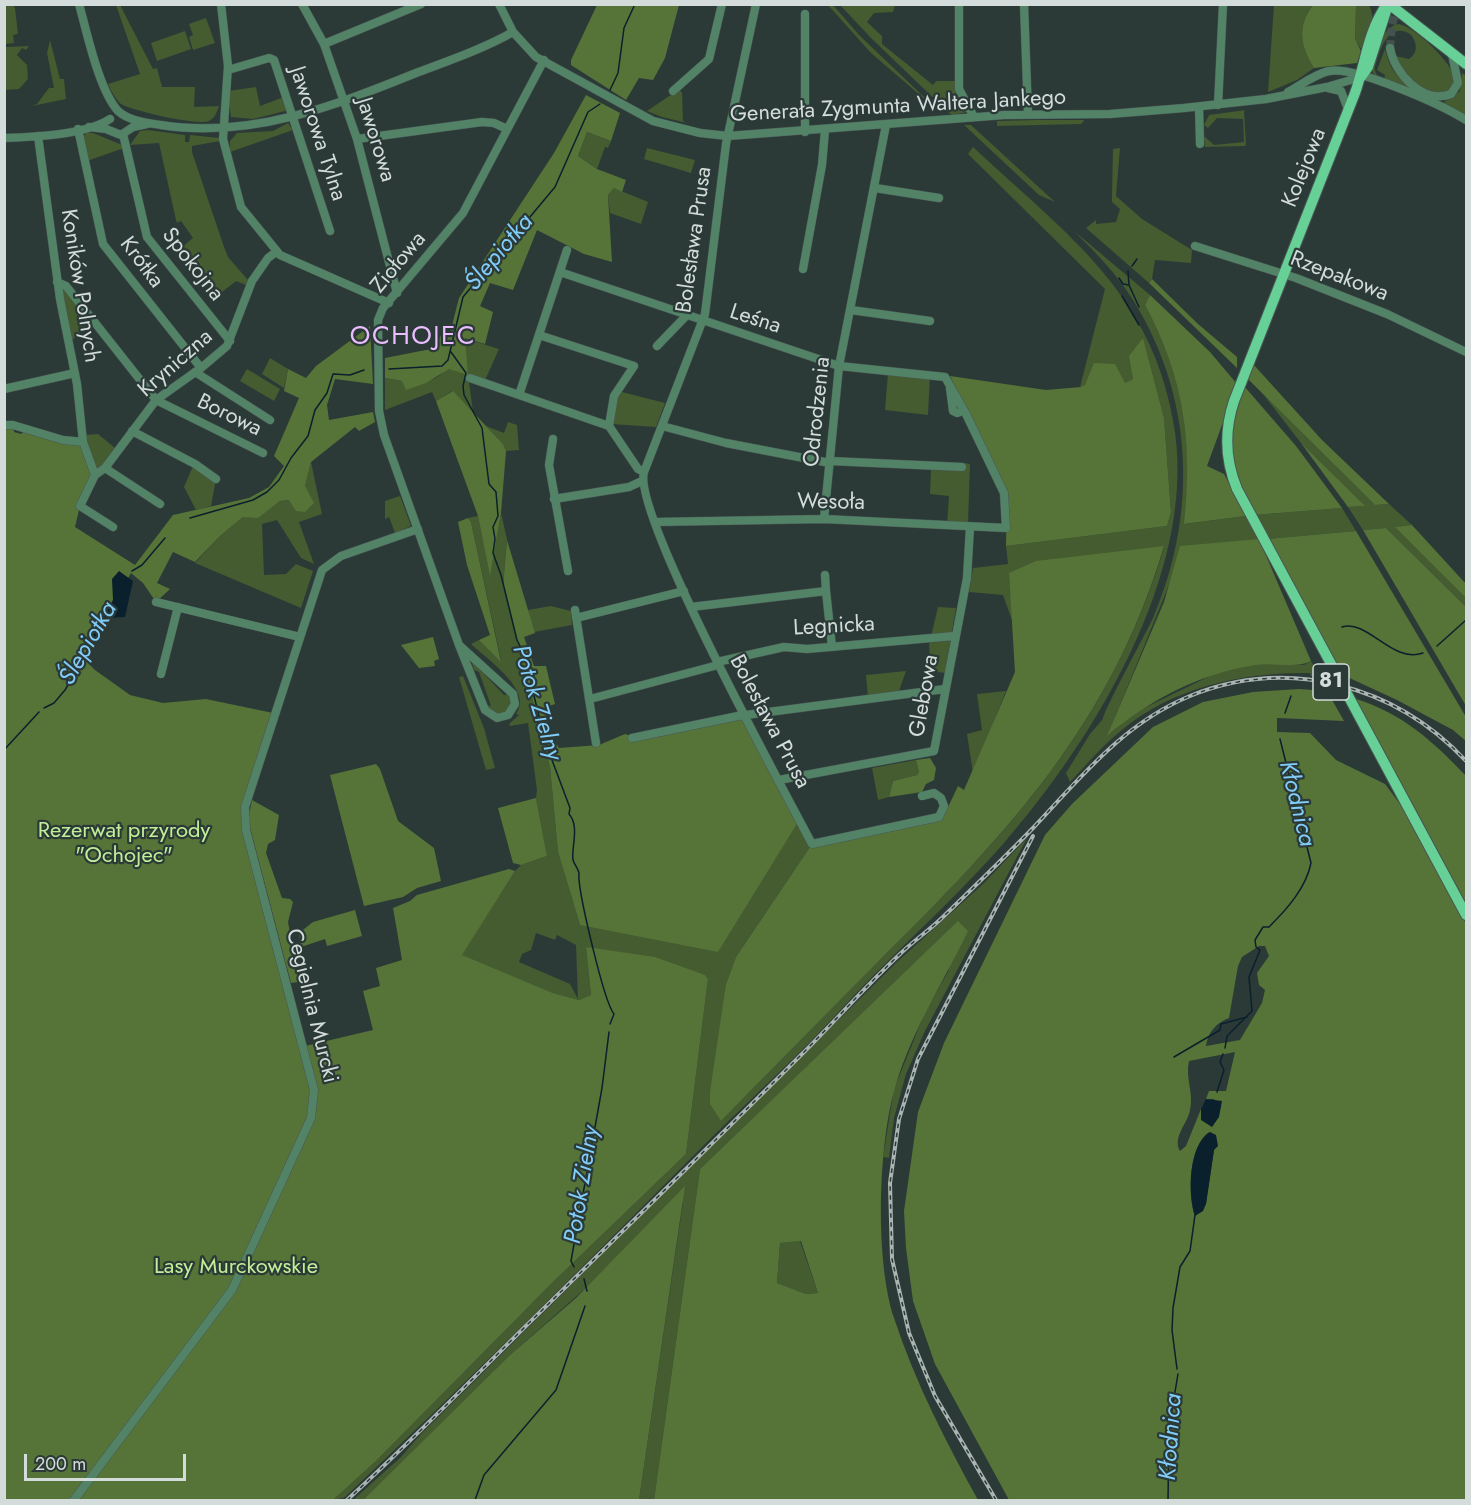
<!DOCTYPE html>
<html>
<head>
<meta charset="utf-8">
<style>
  body { margin:0 }
  #map { position:relative; width:1471px; height:1505px; overflow:hidden; background:#2b3a37; font-family:Jost,sans-serif }
  canvas { display:block }
  .frame { position:absolute; inset:0; border:6px solid #d3dcda; pointer-events:none }
  .scale { position:absolute; left:24px; top:1454px; width:162px; height:27px; box-sizing:border-box; border:3px solid #d3dcda; border-top:0; padding-left:8px; font-size:18px; line-height:21px; white-space:nowrap; color:#d3dcda; -webkit-text-stroke:4px #2b3a37; paint-order:stroke }
</style>
</head>
<body>
<div id="map">
<canvas width="1471" height="1505"></canvas>
<div class="frame"></div>
<div class="scale">200 m</div>
</div>
<script>
const context = document.querySelector('canvas').getContext('2d');
context.lineJoin = 'round';
function fill(path, color) { context.fillStyle = color; context.fill(path, 'evenodd'); }
function stroke(path, color, width, dash) { context.strokeStyle = color; context.lineWidth = width; context.lineCap = dash ? 'butt' : 'round'; context.setLineDash(dash || []); context.stroke(path); }
function label(font, color, halo, rows, align = 'center') {
  context.font = font + ' Jost,sans-serif'; context.lineWidth = 4.5; context.setLineDash([]); context.textBaseline = 'middle'; context.strokeStyle = halo; context.fillStyle = color; for (const [text, x, y, turn = 0] of rows) {
    context.save(); context.translate(x, y); context.rotate((+turn || 0) * Math.PI / 180); context.textAlign = isNaN(turn) ? turn : align; if (halo) context.strokeText(text, 0, 0); context.fillText(text, 0, 0); context.restore();
  }
}
const green = new Path2D(`
  M9,4L13,5L15,8L18,34L13,35L14,43L5,44V7Z
  M116,5H120L153,69L157,68L162,87H195L194,107L219,106C217,112 215,118 209,121C198,126 133,111 121,104C115,99 111,90 108,84L140,74Z
  M828,5H833L859,35L943,115L871,53Z
  M840,5H895L893,12L874,13L867,22L882,36V44L933,85L936,81H955L957,94L967,112L952,115L946,110L872,39Z
  M1274,5H1313C1297,26 1300,46 1314,68L1297,80L1268,92Z
  M1356,5H1369C1377,21 1369,36 1363,52L1355,40Z
  M206,18L215,43L193,50L189,37L193,35L189,24Z
  M1398,24C1415,26 1452,63 1456,80L1451,91C1425,100 1406,77 1395,56L1409,59C1419,52 1417,42 1410,34C1389,21 1379,50 1375,67C1374,73 1378,74 1378,79L1371,70C1377,54 1380,28 1398,24Z
  M185,31L191,49L157,61L151,43Z
  M50,40L60,79H64L66,99L32,106L37,104L49,88H54L47,53Z
  M29,46L26,50L22,48L17,55L27,65L28,79L19,89L5,90V47Z
  M1385,49C1391,80 1415,93 1443,103L1460,91L1462,73L1466,76V117L1384,80L1385,75L1377,70Z
  M256,87L260,106L284,97L289,110L253,119L231,117L228,91Z
  M678,90L682,92L683,121L687,123L662,117L647,111Z
  M1246,110L1244,111L1246,144L1245,146L1205,147L1204,136L1214,145L1244,142L1243,119L1217,118L1208,128L1204,125L1209,115Z
  M1037,120H1083L1084,121L1081,124L997,126V121Z
  M288,123L293,130L230,152V141L237,133L273,131Z
  M964,125H971L1055,202L1039,195Z
  M148,130L185,135V142H189L190,135L219,138L220,141L192,146V152L224,247L228,257L248,280L246,285L236,281L217,296L181,248L193,238L181,221L177,223L176,220L159,143L130,145L140,131Z
  M587,132L611,141L608,148L605,147L597,169L578,156Z
  M86,133H93L122,145L124,148L87,161L83,137Z
  M973,147C1068,236 1155,294 1175,432C1195,575 1094,739 1004,843C964,889 918,931 875,974C848,1001 823,1030 795,1057C764,1087 732,1117 701,1148C583,1267 465,1384 344,1498L333,1500L376,1461L554,1281L686,1154L708,979L705,975L586,947L591,995L579,1000L553,993L461,955L515,871L521,865L547,856L536,798L537,790L528,723L510,726L509,724L519,715L516,714C534,691 487,659 471,644L479,640L501,660L471,522L468,518L478,516L490,574L501,513L507,539L503,586L550,767L558,852L580,925L798,822L810,847L736,957L726,984L721,1121C774,1067 827,1013 880,960C1008,833 1111,724 1164,547L1009,573L1013,623L1003,595L969,592L973,568L1008,564L1006,546L1167,526L1171,512L1164,418L1143,339L1132,372L1133,379L1125,383L1080,387L1105,289L968,154ZM536,933L555,940L557,935L576,945L578,999L570,984L519,962L522,954L531,950Z
  M647,148L695,160L691,173L644,159Z
  M1120,148L1116,196L1142,219L1192,250L1191,263L1155,260L1152,279L1149,283L1086,228L1096,220V224L1116,222L1120,209L1112,202V195L1113,149Z
  M614,188L648,202L641,224L610,213L608,195Z
  M1074,231L1150,295L1145,305C1184,378 1193,442 1185,524L1246,516L1259,539L1173,575L1108,735L1136,712L1210,676L1235,668L1267,663L1304,665L1311,661L1321,678L1311,676L1310,673C1244,672 1174,687 1123,729C1103,745 1087,764 1070,782L1066,773L1090,734L1103,719C1103,712 1146,633 1153,618C1198,513 1194,398 1133,300C1117,274 1095,252 1074,231Z
  M65,288L93,325L72,340L62,289Z
  M464,338L499,349L482,387L469,382L473,412L452,391L436,401L432,392L385,410V378C434,388 443,382 464,338Z
  M270,358L288,369L284,388L262,374Z
  M247,369L280,389L274,401L240,381Z
  M888,373L930,376L928,415L885,410Z
  M622,392L665,403L656,427L611,424L615,402Z
  M1263,394L1375,505L1389,504L1412,525L1396,527L1466,598V607L1386,528L1363,530L1348,507L1364,506L1301,443Z
  M508,422L517,425L519,450L506,451L503,444L486,426L504,433Z
  M98,434L115,448L103,465L95,470L84,435Z
  M311,462L322,514L299,522L314,564L301,558L277,520L262,524L264,575L286,574L296,564L313,571L301,608L195,563L220,536L243,517H258L280,501L289,500L305,486Z
  M965,463L970,464L968,524H947L949,496L930,494L931,469H965Z
  M193,466L216,479L211,506L196,510L184,487Z
  M400,496L411,526L395,533L389,517L385,519V501Z
  M1342,508L1356,531L1267,539L1254,515Z
  M551,606L571,611L572,625L534,632L528,610Z
  M938,607L956,608L945,673L931,671L929,645Z
  M471,660L504,695L509,694L512,704C507,715 502,715 491,713L486,705L491,706L479,672L474,670Z
  M906,671L898,694L868,698L866,675Z
  M463,676L484,728L495,768L486,770L459,677Z
  M1006,691L973,773L967,734L982,730L977,694Z
  M916,760L919,772L917,775L893,781L889,797L878,800L872,768Z
  M1027,838L925,1031L906,1074L894,1118L889,1158L883,1157L894,1089L926,1010L948,972L958,922L700,1169L654,1500H639L683,1202L510,1355L363,1500H353L401,1457L421,1434L897,962L983,884Z
  M800,1241L818,1293L806,1294L777,1283L780,1243Z`);
const forest = new Path2D(`
  M597,5H679L665,58L653,80L639,78L626,100L571,65V60Z
  M1313,5H1356L1355,39L1361,51L1357,63L1314,68C1300,46 1297,26 1313,5Z
  M586,95L620,113L611,141L587,132L578,156L597,169L626,180L622,192L614,188L608,195L612,262L584,254L537,230L513,290L490,283L480,306L493,312L485,344L465,338L468,375L449,369L426,383L406,390L402,381L385,378V358L431,349L442,334L450,333L459,298L554,153Z
  M1152,279L1198,324L1237,357V368L1149,283Z
  M1150,295L1210,352L1237,384L1207,466L1224,474L1246,516L1184,524C1193,443 1184,378 1145,305Z
  M370,326L373,384L335,379L327,405L329,420L373,412L375,422L359,431L355,427L311,462L305,486L314,503L305,512L296,511L289,500L280,501L258,518L243,517L220,536L195,562L173,552L157,583L170,589L156,602L143,583L131,573L85,653L88,663L95,670L130,695L163,703L206,699L273,713L242,807L241,818L301,1047L373,1030L363,991L380,986L376,968L402,960L393,908L410,901L417,895L509,869L515,871L462,955L553,993L579,1000L591,995L586,947L655,957L705,975L708,979L686,1154L554,1281L376,1461L333,1500H5V425H13L14,432L21,434L26,430L83,442L95,475L80,506L75,527L135,565L173,515L249,498L269,487L284,466L274,456L299,398L284,391L288,369L306,378L316,366Z
  M1143,338L1164,418L1171,512L1167,526L1006,546L1007,496L950,376L1046,390L1081,387L1085,385L1094,363L1115,364L1125,383L1133,379L1129,356Z
  M1253,364L1322,440L1389,504L1375,505L1263,394L1247,378Z
  M1244,386L1296,446L1342,508L1254,515C1229,461 1225,443 1244,386Z
  M453,391L503,444L506,451L501,513L490,576L478,516L436,401Z
  M1301,443L1365,506L1348,507Z
  M468,518L471,522L501,662L479,640L490,635L467,565L458,522Z
  M1412,525L1466,584V598L1395,527Z
  M1386,528L1466,607V706L1363,530Z
  M1356,531L1466,717V741L1453,730L1397,700L1343,675L1267,539Z
  M1259,539L1311,661C1296,669 1274,662 1256,665C1201,673 1149,700 1107,736L1164,602L1180,546Z
  M507,540L535,633L524,637L534,666H546L555,704L544,708L550,734L559,748L599,745L625,734L642,739L738,718L746,720L798,822L718,952L580,925L558,852L550,767L503,586Z
  M1164,546C1111,725 1006,835 877,963C825,1015 773,1068 721,1121L710,1104V1092L726,984L736,957L812,844L942,820L958,786L964,790L1015,672L1009,573L1036,561Z
  M433,637L439,659L434,661L435,666L419,668L401,645Z
  M1299,689L1327,691L1344,721L1277,718V732L1310,733L1336,760L1385,784L1406,812L1466,924V1500H1009L935,1364L913,1301L906,1248L904,1211L918,1112L944,1043L1045,835L1072,804L1153,727L1203,702L1253,692ZM1259,946H1265L1269,956L1257,973L1259,985L1265,990L1262,1003L1240,1040L1206,1046C1208,1032 1216,1023 1229,1018L1238,966L1242,957ZM1235,1052L1226,1091H1209L1206,1099H1215L1201,1114V1109L1186,1146L1180,1151C1172,1137 1188,1123 1190,1110C1194,1093 1185,1078 1189,1061ZM1209,1132L1214,1150L1206,1204L1195,1216C1187,1195 1189,1145 1209,1132Z
  M1356,699C1402,713 1434,742 1466,776V903Z
  M930,758L936,768L934,780L926,784L922,792L889,797L893,781L917,775L919,772L916,760Z
  M376,764L380,769L398,821L434,848L441,881L417,888L403,897L364,906L330,775Z
  M536,798L547,856L521,865L513,863L498,808Z
  M252,800L279,815L275,840L268,844L266,853L282,898L290,899L293,902L288,922L299,982L291,983L248,820Z
  M355,910L362,936L327,946L325,939L301,947L299,933L313,922Z
  M958,921L968,931C943,983 911,1032 895,1088C878,1146 875,1260 894,1318C915,1382 946,1442 978,1500H654L700,1169ZM801,1241L818,1293L806,1294L777,1283L780,1243Z
  M685,1186L639,1500H363L510,1355L576,1298Z`);
const water = new Path2D(`
  M119,571L133,581L125,617L109,618L91,645L89,641L113,600L112,579Z
  M1206,1099L1222,1101L1219,1117L1212,1127L1201,1120V1109Z
  M1210,1132L1216,1135L1218,1146L1214,1150L1206,1204L1203,1211L1195,1216C1188,1193 1188,1146 1210,1132Z`);
const stream = new Path2D(`
  M610,90L618,73L624,28L635,4
  M1132,266L1137,259
  M1128,271L1129,285L1139,307
  M1119,278L1123,284L1129,285
  M1122,296L1139,325
  M451,352L466,373L463,386L464,395L482,428L489,484L496,492L498,516L493,527L495,539L493,553L501,575L517,640L532,670L531,684L546,744L570,808L569,814C580,826 571,848 573,860C574,864 578,868 579,873C577,888 604,1002 614,1014L610,1024
  M389,369L442,366L448,360L463,297L555,187L588,112L600,104
  M190,518L253,500L267,492L279,480L291,458L308,436L315,410L327,393L333,374L350,375L364,370
  M132,571L142,565L165,538
  M1342,627C1368,619 1392,664 1423,653
  M1437,646L1466,620
  M44,708L54,703L65,690L91,646
  M1285,713L1291,696
  M4,750L39,712
  M1225,1048L1227,1036L1252,1011L1249,977L1260,950L1256,947L1255,940L1263,927H1269C1287,909 1306,888 1311,863L1280,739
  M1174,1057L1220,1030L1221,1024L1247,1017
  M1217,1092L1224,1070L1220,1062L1223,1054
  M574,1267L571,1261L602,1088L609,1032
  M584,1279L587,1291
  M1177,1369L1172,1330L1173,1308L1180,1267L1190,1251L1195,1215
  M475,1500L484,1475L556,1390L585,1306
  M1168,1500L1169,1428L1178,1374`);
const minorTunnel = new Path2D(`
  M1390,48L1392,25L1398,4`);
const minor = new Path2D(`
  M79,4C87,33 99,90 118,111C129,121 147,123 161,125C251,139 334,106 416,73C448,61 483,49 513,32
  M221,4L228,66L223,139L241,207L280,255L389,303
  M302,4L324,44L357,139L397,293
  M499,4L513,32L536,57L653,121L700,133L728,136L1004,115L1110,114L1184,108L1266,99L1327,87L1361,77
  M756,4L726,144L705,314L644,472C632,513 784,791 812,844L939,817L944,806L941,798L934,793L922,796
  M959,4V89L974,117
  M1024,4L1028,114
  M805,14V132
  M324,44L421,4
  M1390,48C1394,73 1423,105 1451,94L1458,83L1452,54
  M228,70L269,58L274,60L330,231
  M1328,88L1341,91L1348,109
  M673,91L709,59L722,4
  M1288,92C1301,85 1315,74 1329,71C1356,66 1442,105 1466,120
  M1218,105L1223,4
  M1199,107L1200,144
  M89,127L106,129L121,135L133,127L147,124
  M78,129L103,244L201,368
  M123,134L147,237L230,341
  M38,136L60,299L77,384L83,442L95,475
  M4,138C34,137 85,135 110,119
  M357,139L482,122L494,123L507,129
  M875,188L939,198
  M1195,246L1296,278L1387,314L1466,352
  M803,269L822,165L825,130
  M560,272L839,366L945,377L966,414L1004,493L1006,528L824,519L655,522
  M57,282L66,286L156,400L263,453
  M851,310L930,321
  M539,335L634,366L614,396L609,426L638,469L644,472
  M657,346L686,316
  M195,372L270,420
  M470,378L609,426
  M950,388L953,411L957,413L963,411
  M4,389L75,373
  M519,395L567,250
  M4,425H13L63,440L83,442
  M662,426L726,443L830,463
  M132,431L195,464L216,479
  M553,439L549,465L568,571
  M830,461L962,467
  M105,468L160,504
  M554,499L629,487L642,481
  M824,519L839,366L886,125
  M113,527L80,506L95,475L105,468L156,400L201,368L227,346L252,281L268,258L276,252
  M825,575L826,591
  M156,602L300,637
  M691,607L826,591L832,647
  M575,610L596,743
  M576,618L684,591
  M459,645L513,694L515,704L508,715L497,718L485,710L459,645L384,435L379,411L378,320L383,308L463,213L544,60
  M717,662L784,647L807,649L954,636
  M161,674L178,607
  M590,699L718,665
  M632,738L738,716L945,689
  M779,780L934,751L967,578L970,527
  M74,1500L232,1290L311,1118L314,1090L246,830L245,807L322,570L341,556L418,529`);
const major = new Path2D(`
  M1387,4C1367,33 1366,62 1355,93L1234,401C1224,431 1225,460 1237,489L1466,915
  M1389,4L1466,64
  M1361,77L1368,67L1387,8`);
const rail = new Path2D(`
  M347,1500C411,1442 471,1380 532,1320C622,1232 712,1144 801,1055C834,1022 865,987 899,955C913,941 930,930 944,916C974,887 1004,858 1033,828C1081,777 1124,723 1190,696C1288,656 1395,685 1466,761
  M996,1500L935,1396L909,1333L892,1259L890,1183L899,1119L918,1059L1033,836`);
const shields = [
  [1331,682,36]
];
const shieldNames = [
  ["81",1331,682]
];
const streetNames = [
  ["Generała Zygmunta Waltera Jankego",898,107,-3],
  ["Jaworowa Tylna",317,134,72],
  ["Jaworowa",375,140,73],
  ["Kolejowa",1305,168,-68],
  ["Bolesława Prusa",695,240,-82],
  ["Krótka",141,263,53],
  ["Ziołowa",399,263,-50],
  ["Spokojna",192,265,52],
  ["Rzepakowa",1339,277,21],
  ["Koników Polnych",79,286,81],
  ["Leśna",755,320,18],
  ["Kryniczna",176,364,-41],
  ["Odrodzenia",818,412,-84],
  ["Borowa",229,416,26],
  ["Wesoła",831,503,1],
  ["Legnicka",834,627,-3],
  ["Glebowa",925,696,-80],
  ["Bolesława Prusa",769,722,62],
  ["Cegielnia Murcki",311,1006,76]
];
const parkNames = [
  ["Rezerwat przyrody",124,832],
  ["\"Ochojec\"",124,857],
  ["Lasy Murckowskie",236,1268]
];
const waterNames = [
  ["Ślepiotka",500,253,-50],
  ["Ślepiotka",89,644,-60],
  ["Potok Zielny",536,703,73],
  ["Kłodnica",1296,804,76],
  ["Potok Zielny",583,1185,-81],
  ["Kłodnica",1172,1437,-86]
];
const quarterNames = [
  ["OCHOJEC",413,338]
];
fill(green, '#455b30');
fill(forest, '#567438');
fill(water, '#0a202d');
stroke(stream, '#0a202d', 1.5);
stroke(minorTunnel, '#44524f', 8, [8, 4]);
stroke(minor, '#495754', 9);
stroke(major, '#495754', 12);
stroke(minor, '#538367', 8);
stroke(major, '#66d096', 10);
stroke(rail, '#aab4b2', 4);
stroke(rail, '#2b3a37', 1.5, [4.5]);
for (const [x, y, w] of shields) { const box = new Path2D(); box.roundRect(x - w / 2, y - 18, w, 36, 4.5); context.fillStyle = '#2b3a37'; context.fill(box); stroke(box, '#d3dcda', 1.5); }
label('bold 21px', '#d3dcda', null, shieldNames);
label('22px', '#d3dcda', '#2b3a37', streetNames);
label('22px', '#c1ef98', '#2b3a37', parkNames);
label('italic 24px', '#82cdfa', '#2b3a37', waterNames);
context.letterSpacing = '1.5px';
label('26px', '#eabdfe', '#2b3a37', quarterNames);
context.letterSpacing = '0px';
</script>
</body>
</html>
